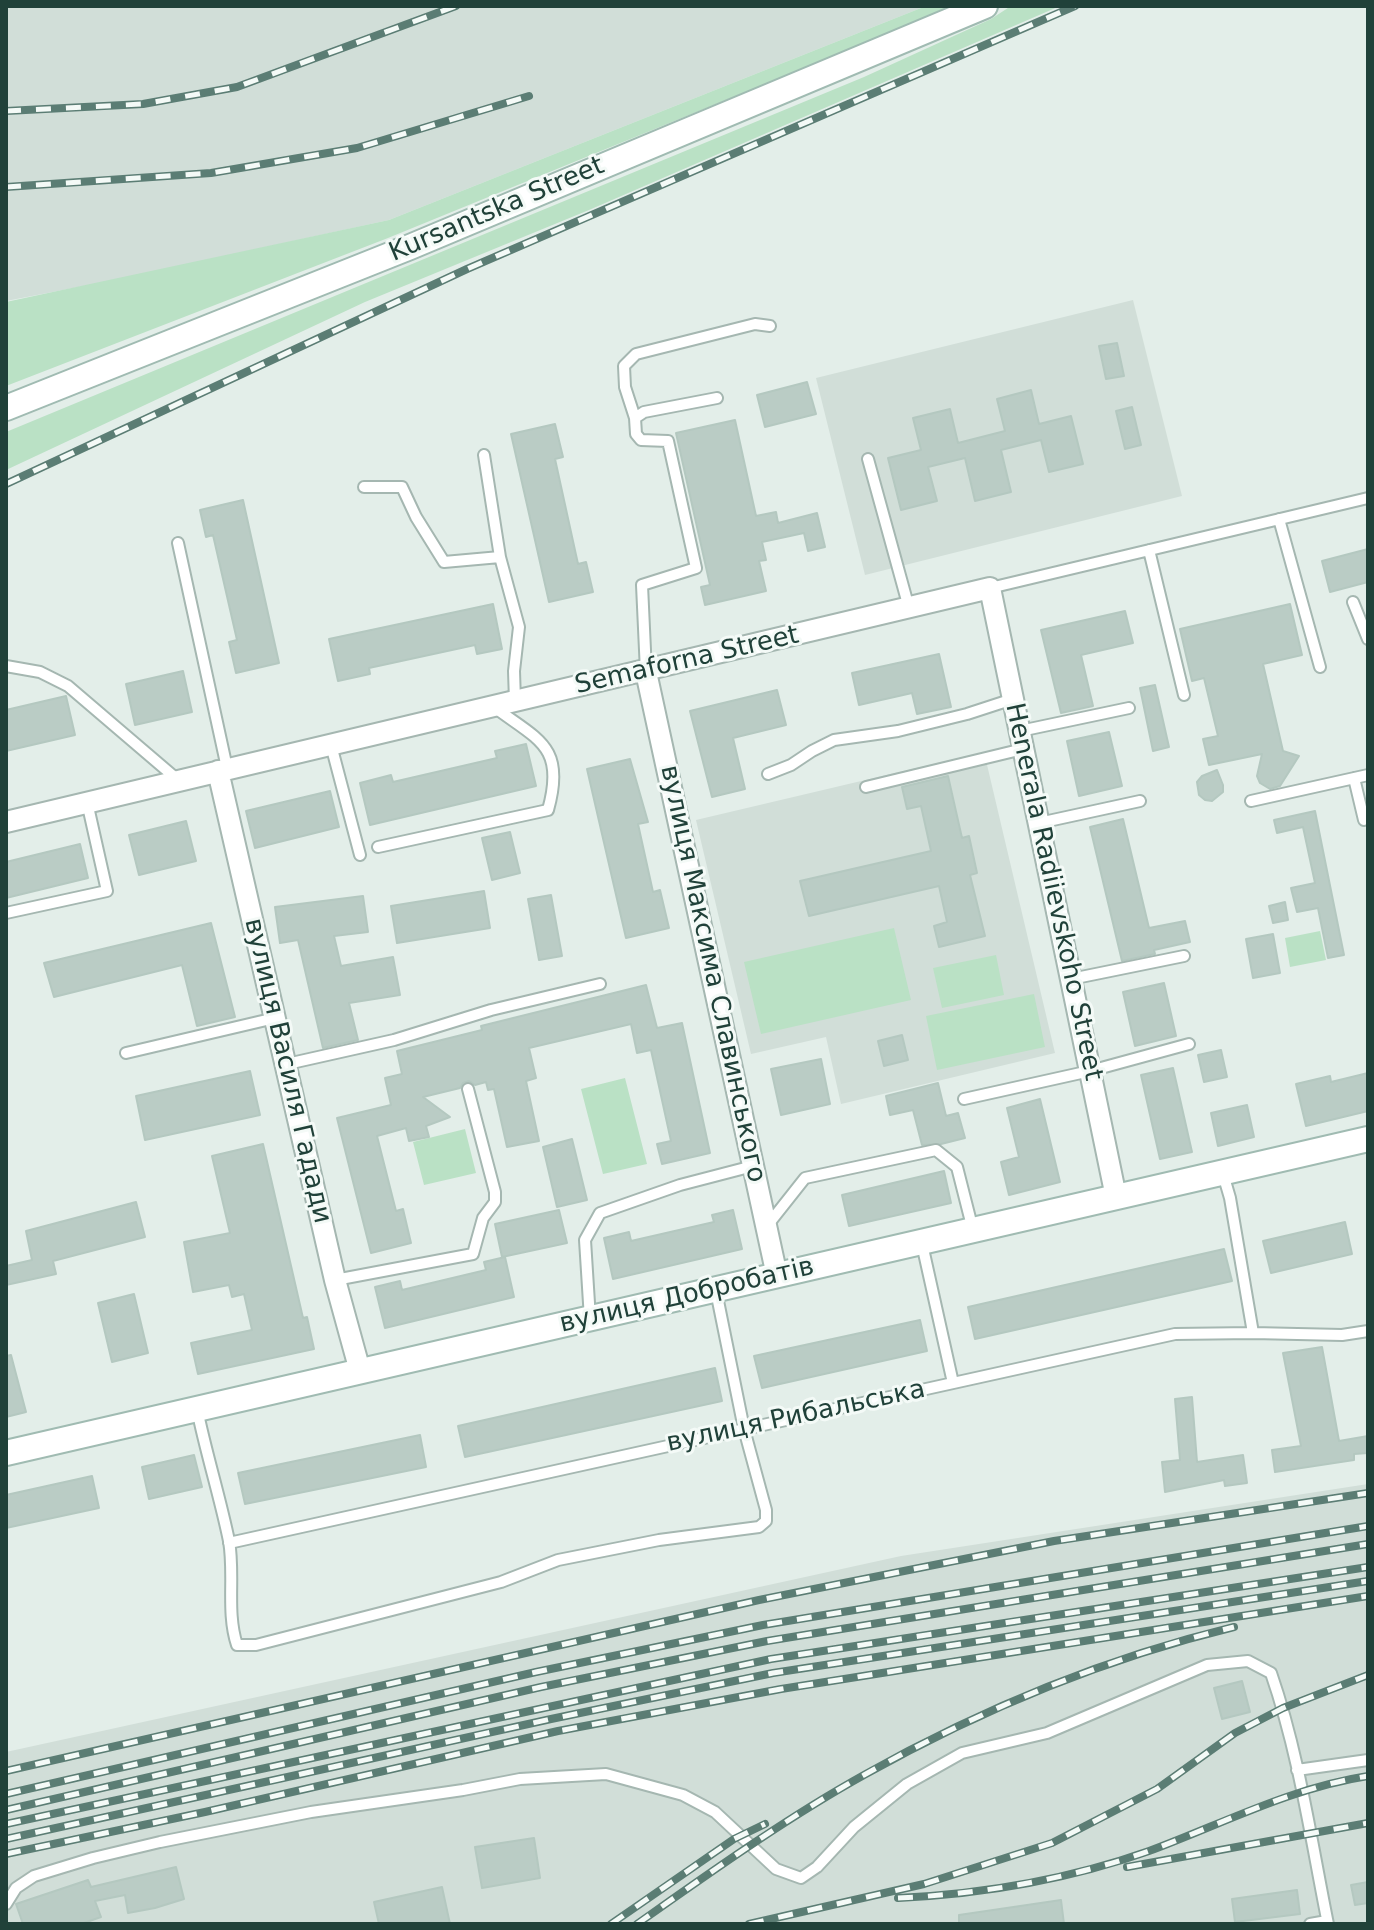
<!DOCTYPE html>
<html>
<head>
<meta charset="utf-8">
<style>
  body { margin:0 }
  #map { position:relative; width:1374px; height:1930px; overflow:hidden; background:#e3eee9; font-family:"DejaVu Sans",sans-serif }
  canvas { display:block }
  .frame { position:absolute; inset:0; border:8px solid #204139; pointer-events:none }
</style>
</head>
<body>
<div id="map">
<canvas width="1374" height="1930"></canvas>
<div class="frame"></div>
</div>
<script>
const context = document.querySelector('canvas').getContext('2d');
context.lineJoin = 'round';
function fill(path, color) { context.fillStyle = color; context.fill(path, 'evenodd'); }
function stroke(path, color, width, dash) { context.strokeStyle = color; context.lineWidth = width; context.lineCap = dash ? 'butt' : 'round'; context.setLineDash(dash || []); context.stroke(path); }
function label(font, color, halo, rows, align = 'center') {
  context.font = font + ' "DejaVu Sans",sans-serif'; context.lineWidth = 6; context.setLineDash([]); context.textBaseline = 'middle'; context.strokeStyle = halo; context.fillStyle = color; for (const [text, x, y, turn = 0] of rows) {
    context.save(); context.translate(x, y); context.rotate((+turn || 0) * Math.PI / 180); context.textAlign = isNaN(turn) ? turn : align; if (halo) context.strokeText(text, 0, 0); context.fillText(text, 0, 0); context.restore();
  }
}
const built = new Path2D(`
  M6,6H926L389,220L115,280L6,301Z
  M1133,300L1182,496L865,575L816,378Z
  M984,752L1055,1053L841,1104L826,1037L751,1054L696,820Z
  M1368,1484V1924H6V1752L901,1556Z`);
const green = new Path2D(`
  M926,6H956L388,238L6,386V302L389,220Z
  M1011,6H1060L589,210L365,302L6,470V432L864,77L991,19Z
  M894,928L911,1000L761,1034L744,962Z
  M1320,931L1326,960L1290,967L1285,938Z
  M996,955L1004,995L942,1008L933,968Z
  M1034,994L1045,1047L937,1070L926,1016Z
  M625,1078L647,1164L603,1174L581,1089Z
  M465,1129L476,1173L424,1185L413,1142Z`);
const building = new Path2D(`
  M1117,343L1124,376L1106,379L1099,346Z
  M807,382L816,414L765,427L757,395Z
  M1031,390L1039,424L1071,416L1083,464L1049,472L1041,440L1001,450L1011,492L975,501L965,458L928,467L937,501L901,510L888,458L921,450L913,418L950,409L958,443L1005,431L997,399Z
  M1132,407L1141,445L1125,449L1116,411Z
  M735,420L756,516L776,512L778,523L817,513L825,547L808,551L804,533L762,542L766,560L759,561L766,591L705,605L701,587L710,585L676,433Z
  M555,424L563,457L555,459L578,564L586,562L593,592L549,602L511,434Z
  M243,500L279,663L236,673L229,642L237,640L213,535L206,537L200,510Z
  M1368,549V582L1330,592L1322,561Z
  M493,604L502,649L477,654L475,645L369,668L370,674L338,681L329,639Z
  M1290,604L1302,655L1263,664L1283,751L1299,756L1280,786L1270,789L1260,783L1257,776L1262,754L1209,765L1203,739L1218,736L1204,678L1192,681L1180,629Z
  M1125,611L1133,643L1081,655L1093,706L1061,713L1041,630Z
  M939,654L951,707L917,714L912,693L859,705L852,673Z
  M183,671L192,712L135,725L126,684Z
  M1155,685L1169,747L1153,751L1140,688Z
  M777,690L786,725L733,738L745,789L712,797L690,711Z
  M66,696L75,735L6,751V710Z
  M1109,732L1122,786L1079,796L1067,741Z
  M526,744L536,786L370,825L360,783L391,775L393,782L497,758L495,751Z
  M630,759L648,822L638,824L653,892L660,890L669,928L626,938L587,769Z
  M1217,770L1223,785V792L1212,801L1205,800L1199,795L1197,782L1202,776Z
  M948,776L962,838L969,836L977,873L970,875L985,936L939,947L934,926L947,922L939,886L809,916L800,881L931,851L921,806L907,809L902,787Z
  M330,791L339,827L255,848L246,811Z
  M1315,811L1344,955L1328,958L1318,908L1297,912L1291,888L1315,883L1303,827L1277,833L1274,820Z
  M1123,819L1149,928L1185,921L1190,942L1154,950L1155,954L1122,961L1090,827Z
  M186,821L196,861L139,875L129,835Z
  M510,832L520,873L492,880L482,838Z
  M80,844L88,878L6,898V862Z
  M484,891L490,928L397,943L391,906Z
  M551,895L562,956L539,960L528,899Z
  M363,896L368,932L334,936L341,966L393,957L400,995L349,1003L358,1040L323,1048L298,940L280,943L275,907Z
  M1285,902L1288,920L1273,923L1269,906Z
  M211,923L235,1017L197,1026L182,965L54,997L44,963Z
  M1273,934L1280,973L1253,978L1246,939Z
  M1164,983L1176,1036L1135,1046L1123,992Z
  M646,985L657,1028L682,1023L710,1153L662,1164L657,1144L671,1141L651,1050L637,1053L631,1024L529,1048L536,1078L526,1081L539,1141L507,1147L494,1089L488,1090L486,1082L475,1085L469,1081L463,1083L460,1088L423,1097L450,1117L426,1126L429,1137L409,1141L406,1128L377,1136L396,1211L403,1209L411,1243L371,1253L337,1118L391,1105L385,1078L402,1074L397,1051L482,1030L481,1026Z
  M902,1035L908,1060L884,1066L878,1041Z
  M1221,1050L1227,1077L1204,1082L1198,1055Z
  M821,1059L830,1104L781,1115L771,1069Z
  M1173,1068L1192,1152L1160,1159L1141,1075Z
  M250,1071L260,1115L145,1140L136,1096Z
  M1368,1073V1111L1306,1126L1296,1084L1330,1076L1331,1082Z
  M938,1083L946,1116L958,1113L965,1138L941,1144L922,1145L913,1110L890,1115L886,1096Z
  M1040,1099L1060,1182L1009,1195L1001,1162L1019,1157L1007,1108Z
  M1247,1105L1254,1137L1218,1146L1211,1113Z
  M572,1139L587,1200L557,1207L543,1147Z
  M263,1144L303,1318L307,1317L314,1349L198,1374L191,1343L252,1330L244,1294L232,1297L229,1285L193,1292L184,1242L230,1233L212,1156Z
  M944,1171L951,1203L849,1226L842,1195Z
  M136,1202L145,1237L53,1261L56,1274L6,1285V1266L32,1260L26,1231Z
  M559,1210L567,1243L502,1257L495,1224Z
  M733,1210L742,1249L613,1279L604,1238L629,1232L631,1241L714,1222L712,1215Z
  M1345,1222L1352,1254L1271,1273L1263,1241Z
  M1224,1249L1232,1281L975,1339L968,1307Z
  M505,1257L514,1297L385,1328L375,1287L400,1281L402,1290L486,1270L484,1262Z
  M134,1294L148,1353L112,1362L98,1303Z
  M920,1320L927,1351L762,1388L754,1356Z
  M1322,1347L1339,1441L1368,1436V1453L1354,1454V1460L1275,1472L1272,1450L1301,1446L1283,1353Z
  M11,1355L26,1412L6,1417V1356Z
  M715,1368L722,1401L465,1457L458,1426Z
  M1192,1397L1197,1462L1243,1455L1247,1483L1225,1486L1224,1480L1165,1492L1162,1462L1180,1460L1175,1399Z
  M420,1435L426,1467L245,1504L238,1473Z
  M194,1455L202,1487L149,1499L142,1467Z
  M92,1476L99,1508L6,1528V1495Z
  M1242,1681L1250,1712L1222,1719L1214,1688Z
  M534,1838L540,1878L482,1888L475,1847Z
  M176,1867L184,1899L155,1908L128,1913L125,1895L95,1901L101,1917L81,1924H23L16,1904L88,1880L91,1887Z
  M1368,1882V1903L1355,1905L1351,1885Z
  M442,1887L450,1924H379L374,1902Z
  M1297,1890L1300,1914L1235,1922L1232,1899Z
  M1061,1900L1064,1924H959V1915Z`);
const lane = new Path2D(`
  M635,418L625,387L624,366L636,354L755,324L770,326
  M484,455L500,557L519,627L514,671L515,701
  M868,459L909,608
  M364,487H402L416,517L444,562L500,557
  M1279,519L1320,667
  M178,543L227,768
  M1149,550L1184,695
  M990,588L1368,498
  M1353,602L1368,639
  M6,666L40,672L68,686L178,780
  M646,672L642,585L696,568L668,441L641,440L636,434L635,418L644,412L717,398
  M1020,731L1129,708
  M331,745L360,855
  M768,774L791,765L812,751L834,740L898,731L967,714L1013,699
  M1354,778L1364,820
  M866,787L1023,749
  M1251,801L1368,775
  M1039,823L1140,801
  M378,847L548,810C566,746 538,740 494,707
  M6,913L107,891L87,802
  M1071,979L1184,956
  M126,1053L275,1018
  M287,1064L394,1040L491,1010L600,984
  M964,1099L1090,1071L1189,1044
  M1223,1174L1230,1198L1253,1333
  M767,1226L805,1178L936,1150L957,1167L973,1230
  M922,1244L953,1383
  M335,1280L473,1254L483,1218L495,1202V1192L468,1089
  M590,1319L585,1240L600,1213L680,1185L753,1166
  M197,1409C206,1453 220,1497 229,1541C235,1575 226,1612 237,1645H256L501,1582L558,1560L659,1540L759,1527L766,1521V1510L744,1429L716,1291
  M229,1543L1175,1334L1253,1333L1342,1335L1368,1331
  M1297,1770L1368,1760
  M6,1904L16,1888L34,1876L93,1858L160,1842L311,1812L463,1790L520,1779L606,1774L683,1795L715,1812L776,1869L801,1878L817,1867L854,1827L907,1784L962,1753L1047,1733L1207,1665L1248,1661L1271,1673C1299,1754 1311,1840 1328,1924
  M1310,1924L1327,1921`);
const street = new Path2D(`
  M646,672L777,1276
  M218,771L335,1280L360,1371
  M6,822L990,588L1116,1197`);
const secondary = new Path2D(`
  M6,408L410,247L985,6
  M6,1453L1368,1139`);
const rail = new Path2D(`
  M6,111L143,104L237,87L456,6
  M6,187L211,173L357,148L529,96
  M6,484L467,269L1075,6
  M6,1771L759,1600L1054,1541L1368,1493
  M6,1794L536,1672L763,1625L1368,1526
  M6,1810L541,1687L767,1641L1368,1544
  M6,1824L771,1659L1368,1567
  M6,1839L551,1719L773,1673L1368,1581
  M6,1854L205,1812L558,1731L781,1689L1368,1596
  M1127,1867L1368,1823
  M898,1898C982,1894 1070,1879 1149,1851C1222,1824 1290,1788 1368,1776
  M611,1924L734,1839L765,1824
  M637,1924C711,1872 785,1819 864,1775C980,1710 1106,1658 1234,1627
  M749,1924L924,1884L1052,1843L1157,1789L1235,1733L1283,1708L1368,1675`);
const streetNames = [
  ["Kursantska Street",497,210,-23],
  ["Semaforna Street",687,661,-13],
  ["Henerala Radiievskoho Street",1053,892,78],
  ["вулиця Максима Славинського",712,974,78],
  ["вулиця Василя Гадади",287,1071,77],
  ["вулиця Добробатів",687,1296,-13],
  ["вулиця Рибальська",796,1417,-12]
];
fill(built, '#d1ded8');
fill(green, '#bae1c5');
fill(building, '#baccc5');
stroke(building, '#b4c8c0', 2);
stroke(lane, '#a5b7b1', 14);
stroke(street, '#a5b7b1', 24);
stroke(secondary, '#a0bbb2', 28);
stroke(lane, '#fff', 10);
stroke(street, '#fff', 20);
stroke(secondary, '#fff', 24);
stroke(rail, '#5b7d74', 8);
stroke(rail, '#f4faf7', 5, [15]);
label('26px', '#204139', '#f4faf7', streetNames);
</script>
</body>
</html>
